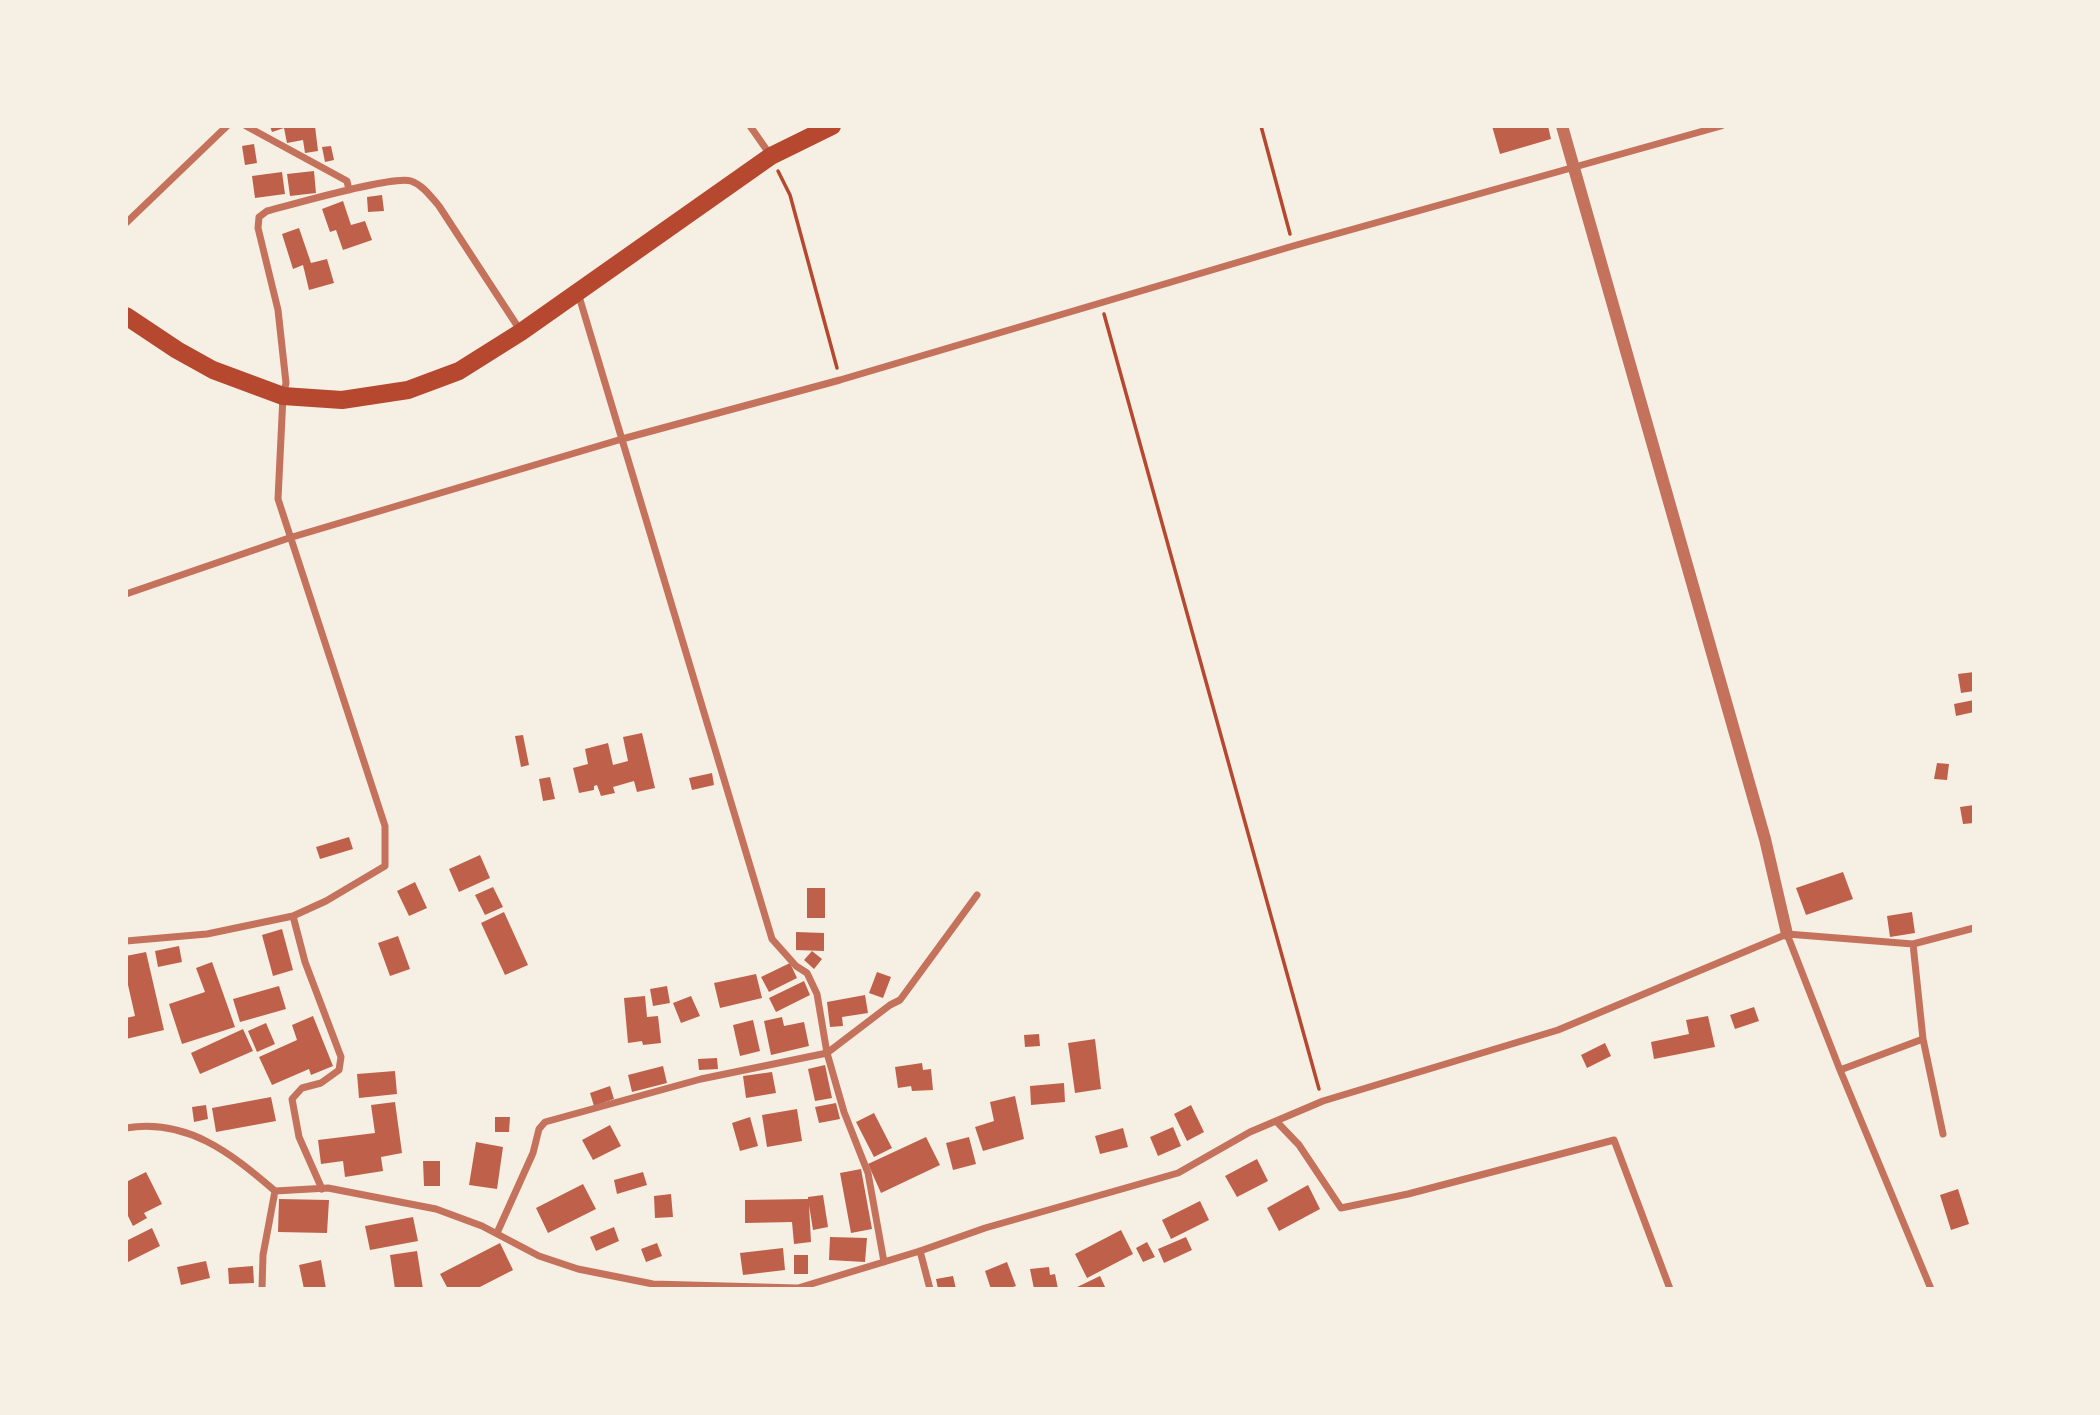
<!DOCTYPE html>
<html>
<head>
<meta charset="utf-8">
<style>
  body { margin:0 }
  #map { position:relative; width:2100px; height:1415px; overflow:hidden; background:#f6efe4; font-family:Quicksand,sans-serif }
  canvas { display:block }
  .frame { position:absolute; inset:0; border:128px solid #f6efe4; pointer-events:none }
</style>
</head>
<body>
<div id="map">
<canvas width="2100" height="1415"></canvas>
<div class="frame"></div>
</div>
<script>
const context = document.querySelector('canvas').getContext('2d');
context.lineJoin = 'round';
function fill(path, color) { context.fillStyle = color; context.fill(path, 'evenodd'); }
function stroke(path, color, width, dash) { context.strokeStyle = color; context.lineWidth = width; context.lineCap = dash ? 'butt' : 'round'; context.setLineDash(dash || []); context.stroke(path); }
const building = new Path2D(`
  M270,126H315L318,151L305,153L303,140L287,143L284,128L272,132Z
  M1492,126H1548L1551,139L1500,154Z
  M254,144L257,163L245,165L242,146Z
  M331,146L334,160L325,162L322,147Z
  M314,171L316,193L290,196L287,174Z
  M282,172L285,194L255,198L252,176Z
  M382,195L384,211L368,212L367,197Z
  M343,201L351,225L365,221L372,240L343,250L336,230L330,232L322,209Z
  M299,228L311,263L327,259L334,283L309,290L303,265L293,269L282,234Z
  M1974,672V691L1961,693L1958,674Z
  M1974,700V712L1956,716L1954,704Z
  M642,733L655,788L637,792L634,781L613,787L615,793L601,796L597,785L594,786V790L579,793L573,768L588,764L585,749L608,743L613,765L628,761L623,737Z
  M523,735L529,765L521,767L515,736Z
  M1937,763L1949,764L1947,780L1934,779Z
  M712,773L714,785L692,790L689,778Z
  M550,777L555,799L543,801L539,779Z
  M1974,805V823L1963,824L1960,807Z
  M349,837L353,849L320,859L316,847Z
  M480,855L490,878L459,892L449,869Z
  M1843,872L1853,899L1806,915L1796,888Z
  M415,882L427,908L409,916L397,891Z
  M493,887L503,907L485,915L475,895Z
  M807,888H825V918H807Z
  M504,912L528,965L505,975L481,923Z
  M1912,912L1915,933L1890,937L1887,916Z
  M282,929L293,970L273,976L262,935Z
  M796,932L824,933V951L796,950Z
  M398,936L410,969L390,976L378,943Z
  M179,946L182,962L158,967L155,951Z
  M812,951L822,959L814,969L804,960Z
  M146,952L164,1030L126,1039V1018L135,1016L126,976V956Z
  M212,962L235,1027L182,1044L169,1004L205,992L196,968Z
  M790,963L797,978L769,992L761,977Z
  M877,972L891,977L883,998L869,993Z
  M756,974L762,998L720,1008L714,983Z
  M804,981L810,995L776,1012L769,998Z
  M279,986L286,1009L240,1022L233,999Z
  M667,986L670,1003L653,1006L650,989Z
  M865,995L868,1013L842,1017L843,1026L830,1027L827,1002Z
  M645,996L647,1017L658,1016L661,1043L643,1045L642,1041L628,1043L624,998Z
  M691,996L700,1016L681,1023L673,1003Z
  M1754,1007L1759,1021L1735,1029L1730,1015Z
  M313,1016L333,1066L311,1075L309,1069L272,1085L259,1057L297,1040L292,1025Z
  M1708,1016L1715,1047L1654,1059L1651,1042L1689,1034L1686,1020Z
  M782,1017L784,1026L804,1022L809,1046L771,1055L764,1021Z
  M753,1020L760,1051L740,1056L733,1025Z
  M266,1023L275,1044L257,1052L248,1031Z
  M243,1029L253,1051L200,1074L191,1053Z
  M1039,1034L1040,1046L1025,1047L1024,1035Z
  M1095,1039L1101,1089L1075,1093L1068,1043Z
  M1605,1043L1611,1056L1587,1068L1581,1055Z
  M717,1058L718,1069L699,1070L698,1059Z
  M922,1063L923,1070L931,1069L933,1090L912,1091L911,1086L898,1088L895,1067Z
  M825,1065L832,1098L815,1101L808,1069Z
  M663,1066L667,1083L632,1092L628,1075Z
  M395,1071L397,1094L359,1098L357,1074Z
  M772,1072L776,1093L746,1098L743,1076Z
  M1064,1083L1065,1102L1031,1105L1030,1086Z
  M610,1086L614,1099L594,1106L590,1093Z
  M1015,1096L1024,1139L983,1151L975,1127L994,1121L990,1102Z
  M271,1097L276,1121L216,1132L212,1108Z
  M395,1102L402,1153L381,1157L383,1171L345,1177L343,1161L321,1164L318,1140L375,1133L371,1105Z
  M836,1103L840,1119L819,1123L815,1107Z
  M206,1105L208,1119L194,1122L192,1107Z
  M1191,1105L1204,1132L1187,1141L1174,1114Z
  M797,1109L802,1141L767,1147L762,1115Z
  M874,1113L892,1148L874,1157L856,1122Z
  M495,1117H510L509,1132H495Z
  M750,1117L758,1146L740,1151L732,1123Z
  M610,1125L621,1146L593,1160L582,1140Z
  M1173,1127L1181,1146L1158,1156L1150,1137Z
  M1123,1128L1128,1147L1100,1154L1095,1136Z
  M926,1137L940,1165L881,1193L868,1164Z
  M969,1137L976,1164L953,1170L946,1143Z
  M476,1142L503,1147L497,1189L469,1185Z
  M1257,1159L1268,1181L1237,1197L1225,1176Z
  M423,1161H440V1186H424Z
  M861,1169L872,1229L851,1233L840,1173Z
  M146,1172L162,1204L144,1213L147,1218L133,1226L126,1212V1182Z
  M643,1172L647,1185L617,1194L614,1180Z
  M583,1184L596,1209L548,1233L536,1208Z
  M1308,1185L1320,1209L1279,1231L1267,1208Z
  M1958,1189L1969,1224L1951,1230L1940,1195Z
  M671,1194L673,1217L655,1218L654,1196Z
  M823,1195L828,1227L813,1230L809,1205L811,1242L794,1244L792,1222L745,1223V1200L808,1199V1197Z
  M279,1199L329,1200L327,1233L278,1232Z
  M1200,1201L1209,1220L1171,1239L1162,1220Z
  M413,1217L418,1241L370,1250L365,1226Z
  M614,1227L619,1241L596,1251L590,1237Z
  M152,1228L160,1246L126,1263V1241Z
  M1121,1230L1133,1254L1087,1278L1075,1254Z
  M830,1237L867,1238L865,1262L829,1260Z
  M1186,1237L1192,1250L1164,1263L1158,1249Z
  M1147,1242L1155,1257L1143,1262L1136,1248Z
  M500,1243L513,1270L476,1289H448L440,1274Z
  M657,1243L662,1256L646,1262L641,1249Z
  M783,1248L785,1270L743,1275L740,1253Z
  M417,1251L423,1289H395L390,1255Z
  M794,1255H808V1274H794Z
  M321,1260L326,1289H304L299,1265Z
  M206,1261L210,1278L181,1285L177,1267Z
  M1007,1262L1016,1286L1007,1289H991L985,1271Z
  M253,1266L254,1283L229,1284L228,1268Z
  M1049,1267L1050,1275L1055,1274L1058,1289H1034L1030,1269Z
  M953,1276L956,1289H938L936,1279Z
  M1100,1276L1106,1289H1073Z`);
const path = new Path2D(`
  M1261,126L1290,234
  M778,171L790,195L837,368
  M1104,314L1319,1089`);
const minor = new Path2D(`
  M246,126L347,181L349,190
  M750,126L771,156
  M126,223L227,126
  M578,293L772,939L796,966L807,973L817,994L827,1053L844,1112L868,1173L884,1262
  M126,594L289,538L622,439L840,380L1293,246L1721,126
  M293,916L305,962L341,1057L339,1070L321,1083L302,1088L292,1099L299,1137L322,1189
  M1787,934L1840,1070L1931,1289
  M126,941L207,934L293,916L326,901L385,866V826L278,499L283,396L286,383L278,310L258,228L259,217L267,211C291,205 393,175 411,181C423,185 431,197 439,206L520,330
  M1913,944L1923,1039
  M1840,1070L1923,1039L1943,1134
  M1277,1122L1299,1145L1341,1208L1408,1194L1614,1140L1670,1289
  M126,1128C187,1118 231,1153 275,1191L328,1188L436,1209L482,1226L539,1256L578,1269L653,1284L798,1288L920,1251L985,1228L1178,1173L1250,1132L1323,1101L1558,1030L1787,934L1913,944L1974,928
  M497,1233L533,1153L539,1129L545,1122L701,1079L827,1053L890,1005L900,1000L977,895
  M920,1251L930,1289
  M262,1289L263,1255L275,1191`);
const tertiary = new Path2D(`
  M1562,126L1765,839L1787,934`);
const trunk = new Path2D(`
  M126,316L177,350L213,370L283,396L342,400L408,390L459,371L521,332L771,156L832,126`);
fill(building, '#bf614a');
stroke(path, '#b5482f', 3.5);
stroke(minor, '#c5725c', 7);
stroke(tertiary, '#c5725c', 12);
stroke(trunk, '#b5482f', 18);
</script>
</body>
</html>
